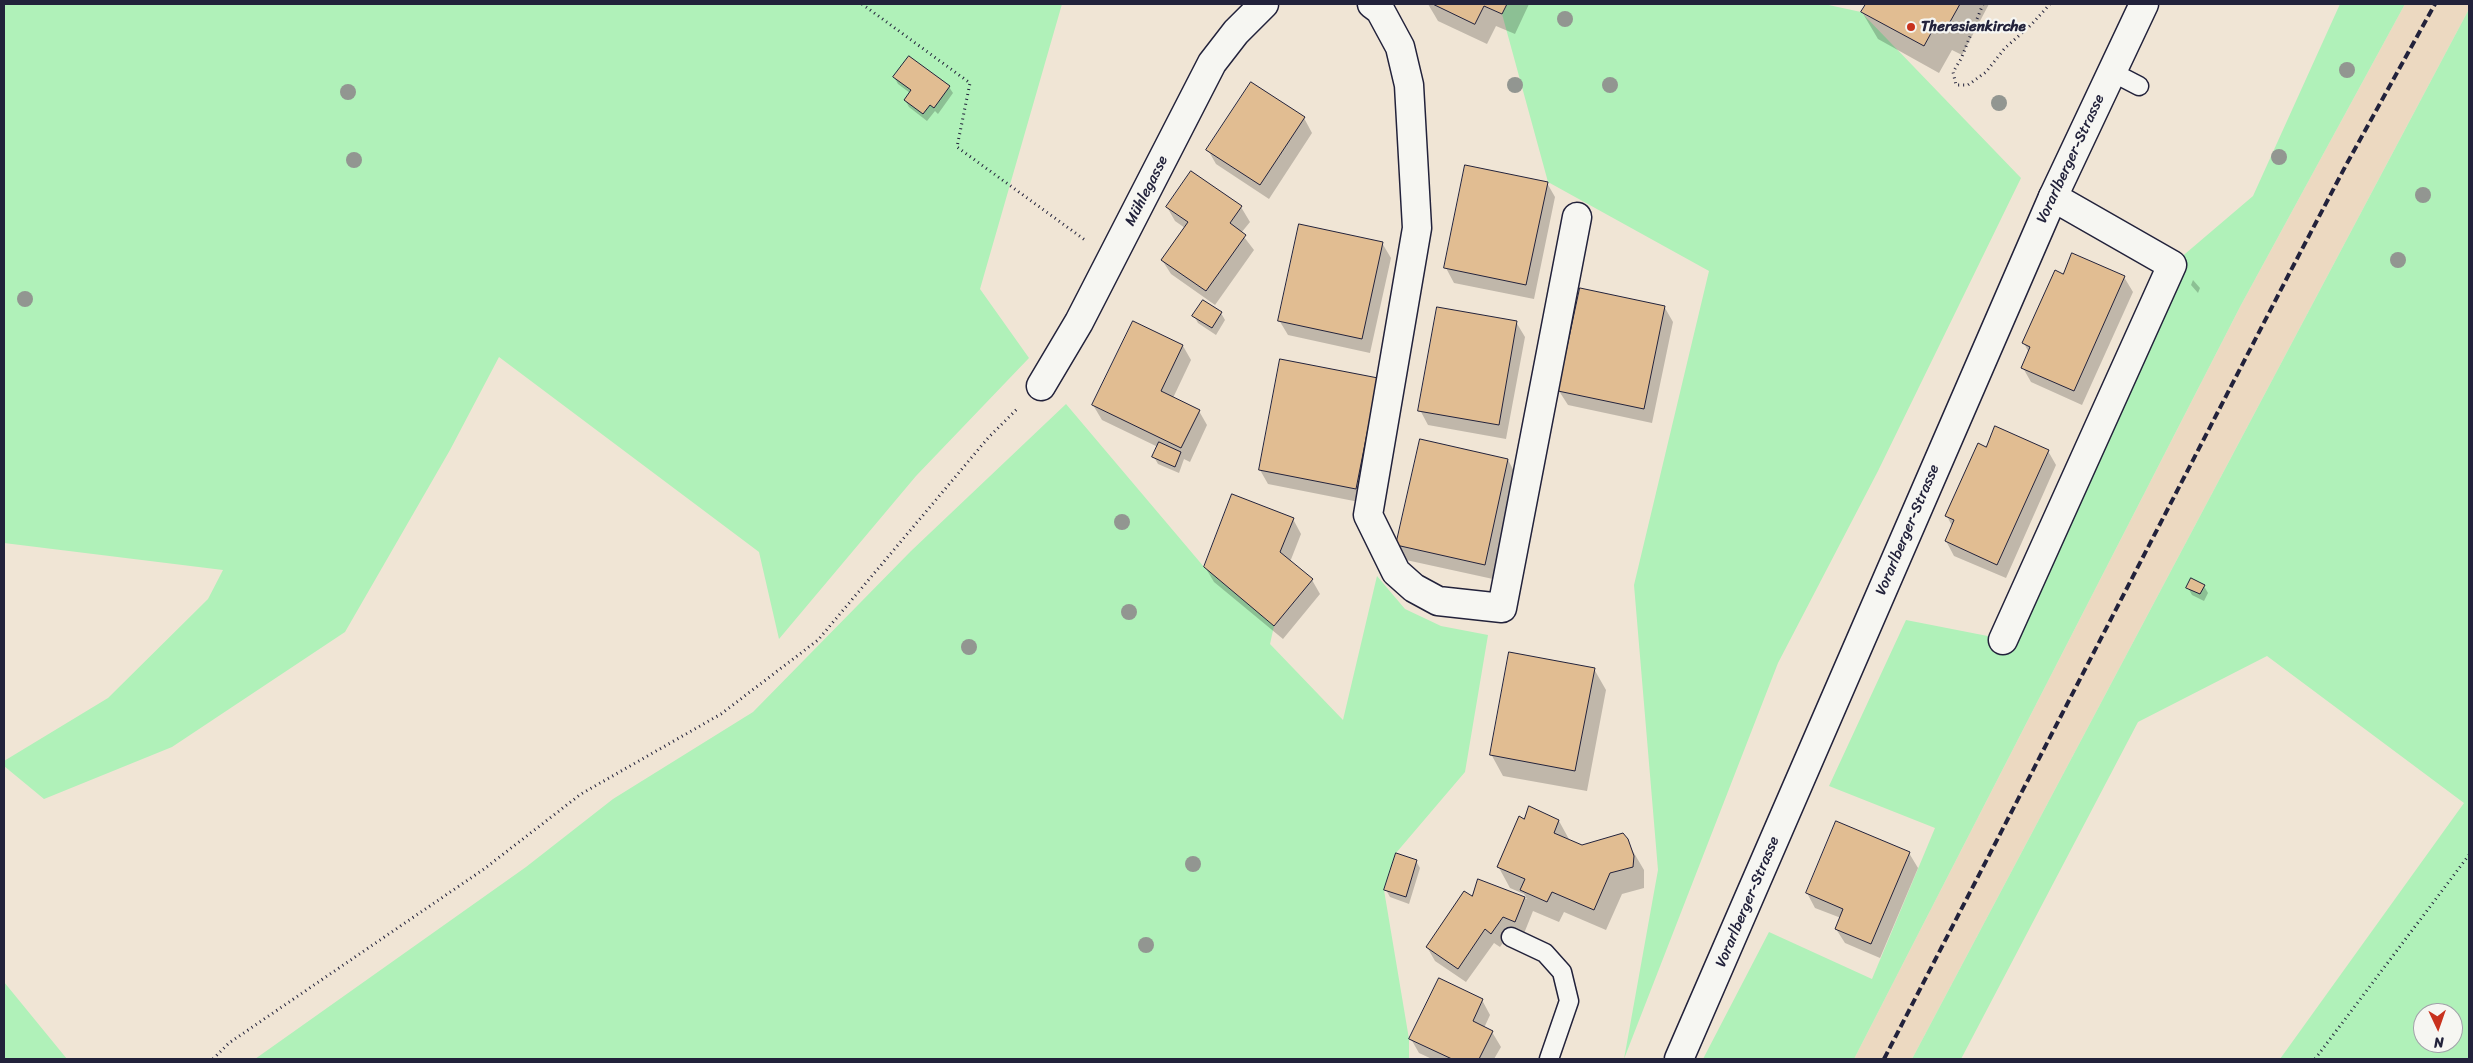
<!DOCTYPE html>
<html>
<head>
<meta charset="utf-8">
<style>
  body { margin:0 }
  #map { position:relative; width:2473px; height:1063px; overflow:hidden; background:#f0e5d5; font-family:Sriracha,sans-serif }
  canvas { display:block }
  .frame { position:absolute; inset:0; border:5px solid #22223b; pointer-events:none }
  .north { position:absolute; left:2413px; top:1003px; width:50px; height:50px; box-sizing:border-box; background:#f6f6f2; border:1px solid #a1a1a9; border-radius:50%; rotate:177deg; font-size:14px; font-weight:700; line-height:20px; text-align:center; color:#22223b }
  .north::after { content:''; display:block; margin:auto; width:18px; height:22px; background:#c8321e; clip-path:polygon(50% 0,100% 100%,50% 72%,0 100%) }
</style>
</head>
<body>
<div id="map">
<canvas width="2473" height="1063"></canvas>
<div class="frame"></div>
<div class="north">N</div>
</div>
<script>
const context = document.querySelector('canvas').getContext('2d');
context.lineJoin = 'round';
function fill(path, color) { context.fillStyle = color; context.fill(path, 'evenodd'); }
function stroke(path, color, width, dash) { context.strokeStyle = color; context.lineWidth = width; context.lineCap = dash ? 'butt' : 'round'; context.setLineDash(dash || []); context.stroke(path); }
function label(font, color, halo, rows, align = 'center') {
  context.font = font + ' Sriracha,sans-serif'; context.lineWidth = 4.5; context.setLineDash([]); context.textBaseline = 'middle'; context.strokeStyle = halo; context.fillStyle = color; for (const [text, x, y, turn = 0] of rows) {
    context.save(); context.translate(x, y); context.rotate((+turn || 0) * Math.PI / 180); context.textAlign = isNaN(turn) ? turn : align; if (halo) context.strokeText(text, 0, 0); context.fillText(text, 0, 0); context.restore();
  }
}
const built = new Path2D(`
  M2405,4H2469V9L1912,1059H1854L2241,305Z`);
const green = new Path2D(`
  M4,4H1062L980,289L1029,358L916,476L779,639L759,552L499,357L450,450L345,632L172,747L44,799L4,766V761L108,698L208,599L223,570L4,543Z
  M1507,4H1824L1861,12L2021,178L1878,471L1778,663L1624,1059L1658,870L1634,585L1709,271L1548,182L1502,14Z
  M2340,4H2405L2241,305L1854,1059H1703L1769,932L1872,979L1935,828L1829,786L1906,620L2003,639L2172,265L2253,196Z
  M2469,9V1059H2280L2464,803L2267,656L2138,722L1961,1059H1912ZM2423,1013H2453V1043H2423Z
  M1066,404L1204,567L1274,626L1270,644L1343,720L1377,576L1405,609L1441,626L1488,635L1465,772L1396,853L1384,890L1409,1039V1059H255L526,867L613,799L753,712L911,551Z
  M4,982L67,1059H4Z`);
const shadow = new Path2D(`
  M1428,4H1529L1515,34L1496,26L1487,44L1438,21Z
  M1867,4H1989L1962,55L1952,50L1939,73L1878,39L1862,12Z
  M894,77L949,87L953,93L938,114L935,111L927,121L909,107L905,100L910,93L898,84Z
  M1304,118L1312,133L1269,199L1216,164L1208,150Z
  M1191,172L1241,207L1250,222L1241,233L1254,250L1215,305L1171,274L1162,260L1185,228L1175,221L1167,207Z
  M1547,183L1555,197L1534,299L1454,283L1446,268Z
  M1382,243L1391,258L1370,353L1288,335L1279,320Z
  M2124,277L2133,292L2082,405L2031,382L2023,368L2029,353L2024,343Z
  M2193,280L2200,288L2198,293L2191,285Z
  M1203,301L1221,313L1225,320L1216,335L1198,323L1194,316Z
  M1665,308L1673,322L1652,423L1568,405L1559,391Z
  M1516,322L1525,337L1506,439L1428,425L1420,410Z
  M1183,346L1191,360L1173,398L1199,411L1207,425L1190,462L1184,459L1179,473L1158,464L1154,457L1158,447L1102,420L1093,405Z
  M1377,379L1364,503L1268,484L1260,470Z
  M1987,449L2048,451L2056,465L2006,578L1954,556L1946,541L1952,526L1947,516Z
  M1508,460L1516,475L1493,579L1406,560L1398,545Z
  M1293,519L1301,534L1290,562L1312,580L1320,594L1283,639L1214,582L1205,567Z
  M2204,586L2208,593L2204,601L2192,595L2188,588Z
  M1594,669L1606,690L1587,791L1503,776L1491,754Z
  M1524,820L1559,821L1570,841L1582,846L1631,848L1644,870V888L1622,894L1606,930L1564,912L1559,922L1533,911L1523,936L1511,931L1500,947L1494,943L1466,982L1435,961L1427,947L1472,898L1479,881L1527,899L1524,894L1510,888L1498,866Z
  M1909,853L1918,868L1880,958L1845,943L1836,929L1841,918L1815,908L1807,893Z
  M1416,861L1420,868L1409,904L1390,897L1386,890Z
  M1482,1000L1490,1015L1484,1028L1492,1032L1501,1047L1494,1059H1432L1419,1053L1411,1039Z`);
const building = new Path2D(`
  M1433,4H1507L1502,14L1484,6L1475,24Z
  M1866,4H1960L1946,29L1936,24L1924,46L1861,12Z
  M909,56L950,86L934,108L930,105L923,114L904,100L911,90L893,77Z
  M1251,82L1305,117L1260,185L1206,150Z
  M1465,165L1548,182L1526,285L1444,268Z
  M1191,171L1242,206L1230,223L1246,235L1206,291L1161,260L1188,222L1166,207Z
  M1299,224L1383,242L1362,339L1278,321Z
  M2072,253L2125,276L2074,391L2021,368L2030,347L2022,343L2055,270L2063,274Z
  M1580,288L1665,306L1644,409L1558,391Z
  M1203,300L1222,312L1212,328L1192,316Z
  M1437,307L1517,321L1499,425L1418,411Z
  M1133,321L1183,345L1161,391L1200,410L1181,448L1092,405Z
  M1280,359L1378,378L1356,489L1259,470Z
  M1995,426L2049,450L1997,565L1945,541L1954,520L1945,516L1978,443L1986,447Z
  M1420,439L1508,459L1485,565L1396,545Z
  M1159,442L1181,452L1175,467L1152,457Z
  M1232,494L1294,518L1280,552L1313,579L1274,626L1204,567Z
  M2191,578L2205,585L2200,594L2186,588Z
  M1509,652L1595,668L1575,771L1490,755Z
  M1529,806L1559,820L1554,833L1582,845L1623,833L1628,839L1634,856L1633,867L1610,873L1594,910L1552,892L1547,902L1520,890L1525,879L1497,867L1519,816L1524,819Z
  M1836,821L1910,852L1871,944L1835,929L1843,909L1806,893Z
  M1396,853L1417,860L1406,897L1384,890Z
  M1478,879L1525,897L1515,922L1503,917L1491,934L1485,929L1458,969L1426,947L1464,891L1472,896Z
  M1439,978L1483,999L1473,1021L1493,1031L1479,1059H1452L1409,1039Z`);
const path = new Path2D(`
  M862,4L970,83L957,147L1085,240
  M1983,4L1961,59L1953,72L1956,85H1968L1986,72L2005,48L2031,25L2050,4
  M213,1059L229,1043L484,869L581,794L721,714L818,640L988,438L1017,409
  M2315,1059L2469,855`);
const service = new Path2D(`
  M2112,72L2139,86
  M1511,937L1545,953L1562,972L1569,1001L1549,1059`);
const minor = new Path2D(`
  M1372,4L1380,10L1400,47L1409,85L1417,228L1368,515L1396,572L1414,588L1438,601L1502,608L1577,217
  M1041,386L1079,322L1212,63L1236,32L1264,4
  M2003,640L2172,265L2053,197`);
const primary = new Path2D(`
  M1679,1059L2053,197L2144,4`);
const rail = new Path2D(`
  M1884,1059L2289,274L2345,167L2435,4`);
const trees = [
  [1565,19],
  [2347,70],
  [1515,85],
  [1610,85],
  [348,92],
  [1999,103],
  [2279,157],
  [354,160],
  [2423,195],
  [2398,260],
  [25,299],
  [1122,522],
  [1129,612],
  [969,647],
  [1193,864],
  [1146,945]
];
const markers = [
  [1911,27,5,"#c8321e"]
];
const poiNames = [
  ["Theresienkirche",1921,27]
];
const streetNames = [
  ["Vorarlberger-Strasse",2071,159,-65],
  ["Mühlegasse",1147,191,-63],
  ["Vorarlberger-Strasse",1908,530,-67],
  ["Vorarlberger-Strasse",1748,902,-67]
];
fill(built, '#ecd9c1');
fill(green, '#b0f1b9');
fill(shadow, '#0003');
fill(building, '#e1bd92');
stroke(building, '#22223b', 1);
stroke(service, '#22223b', 21);
stroke(minor, '#22223b', 31);
stroke(primary, '#22223b', 31);
stroke(path, '#22223b', 3, [1, 4]);
stroke(service, '#f6f6f2', 18);
stroke(minor, '#f6f6f2', 28);
stroke(primary, '#f6f6f2', 28);
stroke(rail, '#22223b', 4, [8, 4]);
context.fillStyle = '#929691';
for (const [x, y] of trees) { context.beginPath(); context.arc(x, y, 8, 0, 2 * Math.PI); context.fill(); }
for (const [x, y, r, color] of markers) { const dot = new Path2D(); dot.arc(x, y, r, 0, 2 * Math.PI); context.fillStyle = color; context.fill(dot); stroke(dot, '#f6f6f2', 2); }
label('bold 15px', '#22223b', '#f6f6f2', poiNames, 'left');
label('15px', '#22223b', '#f6f6f2', streetNames);
</script>
</body>
</html>
